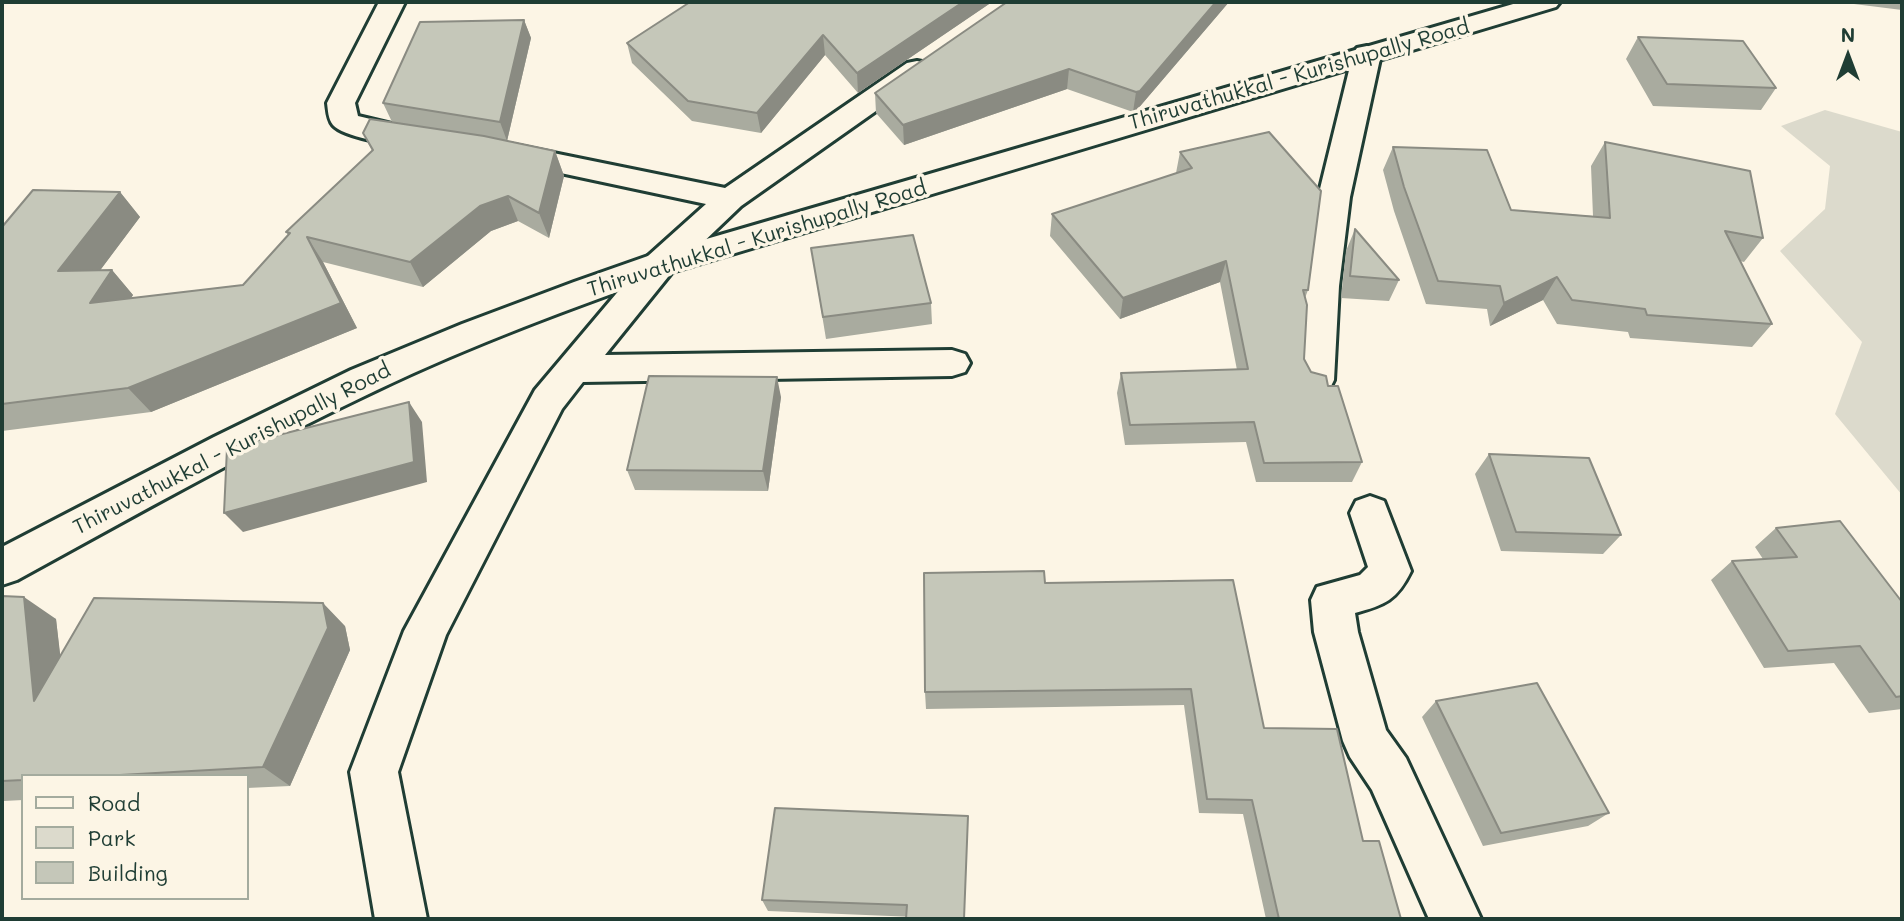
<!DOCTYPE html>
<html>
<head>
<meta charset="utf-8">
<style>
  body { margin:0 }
  #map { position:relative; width:1904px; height:921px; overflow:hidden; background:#fcf5e5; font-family:Mali,sans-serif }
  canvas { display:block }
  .frame { position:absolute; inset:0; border:4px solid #1f3d34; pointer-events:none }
  .legend { position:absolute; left:21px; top:774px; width:228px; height:126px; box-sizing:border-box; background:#fcf5e5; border:2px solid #a4ab9e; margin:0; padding:9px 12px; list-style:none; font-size:21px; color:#1f3d34 }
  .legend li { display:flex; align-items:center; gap:14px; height:35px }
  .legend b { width:35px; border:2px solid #a4ab9e }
  .north { position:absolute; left:1813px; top:21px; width:70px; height:70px; -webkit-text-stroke:5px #fcf5e5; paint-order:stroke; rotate:0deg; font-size:19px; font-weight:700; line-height:28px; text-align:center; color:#1f3d34 }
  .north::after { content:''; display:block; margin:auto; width:24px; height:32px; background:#1f3d34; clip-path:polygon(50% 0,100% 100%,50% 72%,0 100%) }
</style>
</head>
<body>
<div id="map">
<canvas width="1904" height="921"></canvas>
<div class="frame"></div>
<ul class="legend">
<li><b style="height:9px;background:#fcf5e5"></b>Road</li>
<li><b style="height:19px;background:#dcdacc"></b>Park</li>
<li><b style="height:19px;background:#c5c7b9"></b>Building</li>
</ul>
<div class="north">N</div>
</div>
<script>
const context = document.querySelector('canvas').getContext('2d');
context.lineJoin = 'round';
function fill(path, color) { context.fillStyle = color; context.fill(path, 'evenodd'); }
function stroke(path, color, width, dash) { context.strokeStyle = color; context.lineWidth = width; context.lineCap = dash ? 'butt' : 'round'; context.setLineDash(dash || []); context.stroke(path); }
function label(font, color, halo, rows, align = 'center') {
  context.font = font + ' Mali,sans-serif'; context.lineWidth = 7; context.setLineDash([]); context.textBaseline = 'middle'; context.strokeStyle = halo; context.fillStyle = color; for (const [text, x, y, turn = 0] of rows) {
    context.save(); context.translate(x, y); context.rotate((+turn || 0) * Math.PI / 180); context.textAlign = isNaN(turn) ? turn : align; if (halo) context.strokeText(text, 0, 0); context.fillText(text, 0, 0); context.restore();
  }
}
const green = new Path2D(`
  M1825,110L1902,132V495L1835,414L1862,342L1780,251L1825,209L1830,166L1781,126Z`);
const minor = new Path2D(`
  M379,2H405L355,103L358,116L425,132L430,138L425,144C409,149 344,138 333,125C328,119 328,110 327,103Z
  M1367,46L1377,48L1381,54L1350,197L1339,286L1334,380L1329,390L1316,394L1303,390L1298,380L1305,286L1318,197L1353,54L1357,48Z
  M917,61L927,63L931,69L927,75L741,206L672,272L605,355L952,350L965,354L970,363L965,372L952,376L583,382L562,409L446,635L398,772L427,919H375L350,772L404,631L535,390L648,256L706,204L509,162L498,160L494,153L498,146L509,144L725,188L907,63Z
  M1370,496L1384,501L1411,571C1397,600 1385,605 1355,613L1358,632L1386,730L1406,758L1481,919H1429L1372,790L1350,757L1343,741L1314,632L1311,600L1317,587L1360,575L1368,567L1350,513L1356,501Z`);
const major = new Path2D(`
  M1520,2H1560L1556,7L672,272C572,308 473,344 377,390C254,448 136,515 17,580L2,585V547L214,437L351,370L462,324L574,282L648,256Z`);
const wall = new Path2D(`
  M992,2L858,93L825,55L761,133L692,121L632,63L627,43Z
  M1007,2H1229L1136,111L1133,112L1067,89L904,145L876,113L875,93Z
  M1838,2H1902V10Z
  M524,20L531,38L507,141L555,151L564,176L549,238L518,221L491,231L423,287L323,262L357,328L151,412L2,431V227L120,192L140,217L100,270H112L133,295L131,298L243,285L288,235L286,232L372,151L363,133L392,122L383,103Z
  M1638,37L1776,88L1761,110L1653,106L1626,59Z
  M1605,142L1763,238L1744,262L1740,261L1772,324L1752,347L1630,338L1628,332L1557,324L1543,300L1490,326L1487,309L1426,304L1394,211L1383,170L1393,147L1511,210L1593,216L1591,166Z
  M1180,152L1308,290L1305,298L1304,359L1311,372L1328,386L1362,462L1352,482H1256L1246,442L1125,445L1117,393L1121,373L1237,370L1220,282L1120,319L1050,236L1052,214L1176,173Z
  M1355,229L1399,280L1389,301L1341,298L1346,251Z
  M811,248L931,303L932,324L826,339Z
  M781,397L768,491L635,490L627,470Z
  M1489,454L1621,535L1603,554L1501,551L1475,474Z
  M1776,528L1902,602V709L1869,713L1834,663L1764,668L1711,580L1732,561L1763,559L1755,547Z
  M1045,583L1264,728L1363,841L1401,919H1266L1243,814L1199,813L1184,705L926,709L925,692Z
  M2,596L56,619L60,656L345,626L350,650L290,786L247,788V776H23V800L4,801L2,800Z
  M1436,701L1609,813L1588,826L1483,846L1422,717Z
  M775,808L964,919L768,911L762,900Z`);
const shadedWall = new Path2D(`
  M963,2H992L858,93L857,73Z
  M1216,2H1229L1136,111L1133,112L1136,92Z
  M524,20L531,38L507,141L500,122Z
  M823,35L825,55L761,133L757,113Z
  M1069,69L1067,89L904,145L903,125Z
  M555,151L564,176L549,238L539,213Z
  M120,192L140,217L81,296L58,271Z
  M508,196L518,221L491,231L423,287L410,262L480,206Z
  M307,237L323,262L357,328L151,412L128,388Z
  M1226,261L1220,282L1120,319L1123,298Z
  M112,270L133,295L113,328L90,303Z
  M1557,277L1543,300L1490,326L1504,303Z
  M777,377L781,397L768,491L763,471Z
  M409,402L422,422L427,482L243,532L224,513Z
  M24,597L56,619L68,721L34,701Z
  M323,603L345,626L350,650L290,786L263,767Z`);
const building = new Path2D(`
  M690,2H963L857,73L823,35L757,113L688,101L627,43Z
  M1007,2H1216L1140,91L1136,92L1069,69L903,125L875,93Z
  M524,20L500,122L383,103L420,22Z
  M1638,37L1743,41L1776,88L1667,84Z
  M370,119L484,136L555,151L539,213L508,196L480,206L410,262L307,237L341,303L128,388L2,404V227L33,190L120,192L58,271L112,270L90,303L243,285L290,233L286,232L373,150L363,133Z
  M1269,132L1321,191L1308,290H1303L1307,305L1304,359L1311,372L1326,376L1328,386H1338L1362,462L1264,463L1254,422L1130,425L1121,373L1248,369L1226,261L1123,298L1052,214L1192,168L1180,152Z
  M1605,142L1750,171L1763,238L1725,231L1772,324L1647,315L1645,309L1572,300L1557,277L1504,303L1500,286L1438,281L1404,187L1393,147L1487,150L1511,210L1610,218Z
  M1355,229L1399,280L1350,276Z
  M913,235L931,303L823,317L811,248Z
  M649,376L777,377L763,471L627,470Z
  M409,402L414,462L224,513L227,448Z
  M1489,454L1589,458L1621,535L1516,532Z
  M1840,521L1902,602V696L1896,697L1860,646L1788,651L1732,561L1797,557L1776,528Z
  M1044,571L1045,583L1233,580L1264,728L1337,729L1363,841H1379L1401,919H1279L1252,800L1207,799L1191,689L925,692L924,573Z
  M2,596L24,597L34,701L94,598L323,603L328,628L263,767L102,776H23V780L2,781Z
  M1537,683L1609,813L1501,833L1436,701Z
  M775,808L968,816L964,919H906L907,905L762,900Z`);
const streetNames = [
  ["Thiruvathukkal - Kurishupally Road",1299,75,-16],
  ["Thiruvathukkal - Kurishupally Road",757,239,-17],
  ["Thiruvathukkal - Kurishupally Road",232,449,-27]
];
fill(green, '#dcdacc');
stroke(minor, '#1f3d34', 6);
stroke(major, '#1f3d34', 6);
fill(minor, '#fcf5e5');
fill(major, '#fcf5e5');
fill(wall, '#a9ab9f');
fill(shadedWall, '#8a8b82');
fill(building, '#c5c7b9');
stroke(building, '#8a8b82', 2);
label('21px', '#1f3d34', '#fcf5e5', streetNames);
</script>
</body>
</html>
